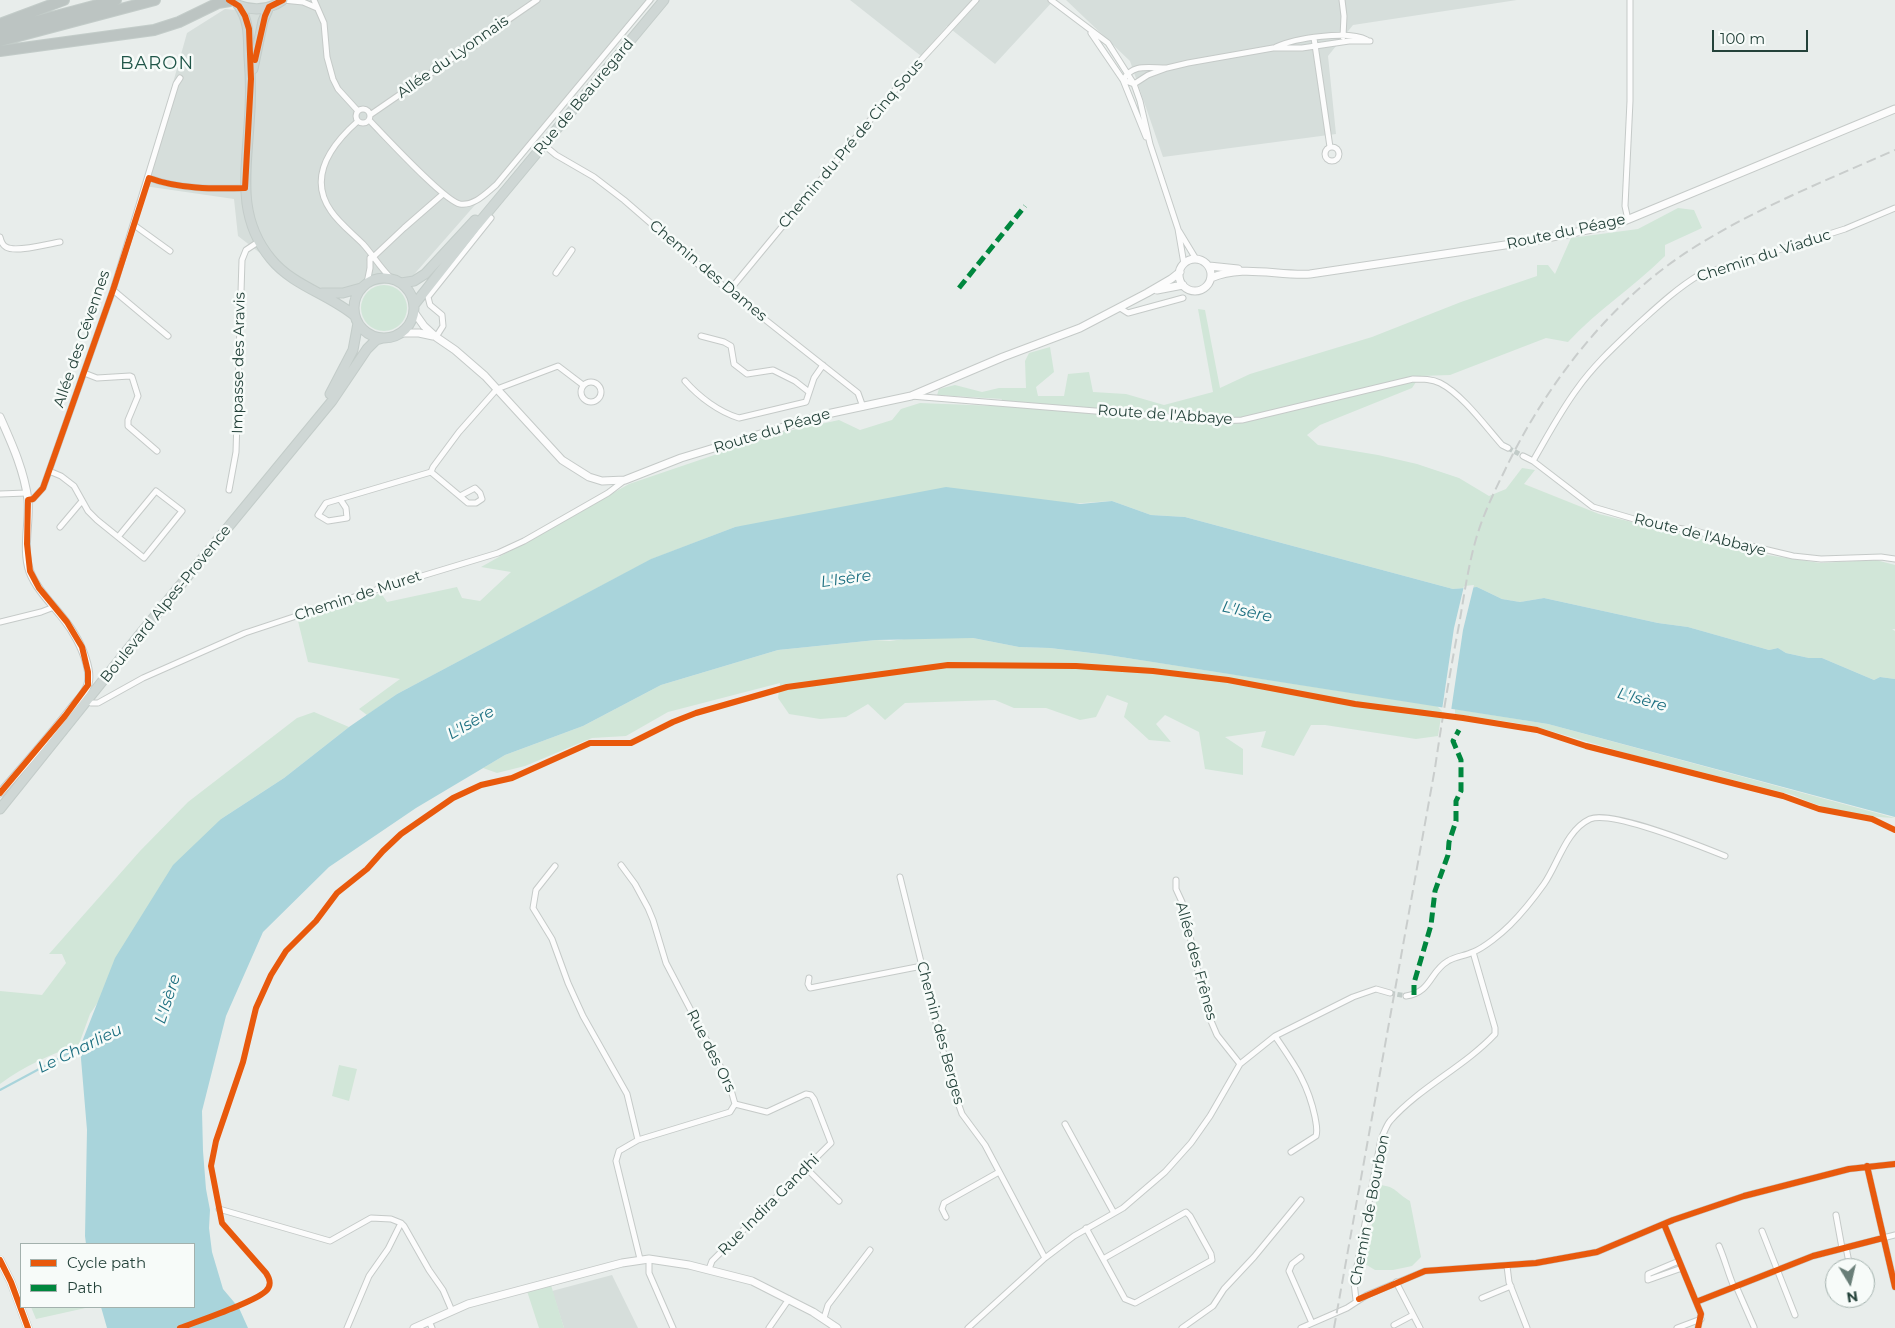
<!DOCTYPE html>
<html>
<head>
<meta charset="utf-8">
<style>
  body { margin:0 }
  #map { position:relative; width:1895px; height:1328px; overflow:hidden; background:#e8edeb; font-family:Montserrat,sans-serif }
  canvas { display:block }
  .legend { position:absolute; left:20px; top:1243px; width:175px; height:65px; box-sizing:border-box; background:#f7fbf9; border:1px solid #a3b1ad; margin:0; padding:6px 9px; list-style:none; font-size:15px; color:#24423a }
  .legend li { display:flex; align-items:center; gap:10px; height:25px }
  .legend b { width:25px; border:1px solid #a3b1ad }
  .north { position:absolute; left:1825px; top:1258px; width:50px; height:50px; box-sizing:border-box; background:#f7fbf9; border:1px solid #a3b1ad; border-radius:50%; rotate:171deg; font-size:14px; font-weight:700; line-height:20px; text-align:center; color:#24423a }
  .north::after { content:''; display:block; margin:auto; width:18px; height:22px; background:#697e78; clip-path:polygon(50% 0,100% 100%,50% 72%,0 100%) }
  .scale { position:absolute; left:1712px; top:30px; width:96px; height:22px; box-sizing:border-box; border:2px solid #24423a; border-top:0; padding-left:6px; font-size:15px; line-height:18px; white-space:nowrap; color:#24423a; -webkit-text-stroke:4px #f7fbf9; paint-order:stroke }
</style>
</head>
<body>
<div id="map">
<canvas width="1895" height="1328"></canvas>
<ul class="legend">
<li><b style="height:6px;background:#e8590c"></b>Cycle path</li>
<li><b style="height:6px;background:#00873e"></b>Path</li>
</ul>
<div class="north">N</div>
<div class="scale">100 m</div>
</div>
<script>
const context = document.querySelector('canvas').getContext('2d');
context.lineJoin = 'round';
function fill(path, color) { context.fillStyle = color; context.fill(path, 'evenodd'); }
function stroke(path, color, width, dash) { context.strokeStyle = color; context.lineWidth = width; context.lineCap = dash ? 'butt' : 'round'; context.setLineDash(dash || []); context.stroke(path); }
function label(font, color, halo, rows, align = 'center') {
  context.font = font + ' Montserrat,sans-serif'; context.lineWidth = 5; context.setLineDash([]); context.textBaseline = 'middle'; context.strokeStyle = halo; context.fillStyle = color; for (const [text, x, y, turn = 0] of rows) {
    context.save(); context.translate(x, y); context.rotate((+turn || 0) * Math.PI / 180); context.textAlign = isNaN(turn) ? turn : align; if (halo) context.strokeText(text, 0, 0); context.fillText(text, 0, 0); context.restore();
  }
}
const built = new Path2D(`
  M302,0H655L410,279L330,294L278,267L238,236L234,199L144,186L187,33L225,9L271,13L285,5Z
  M850,0H1054L995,64L947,26L921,56Z
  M1066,0H1517L1353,25L1328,56L1336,134L1163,157L1130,61Z
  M612,1275L638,1328H564L552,1291Z`);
const green = new Path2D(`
  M1678,208L1694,210L1702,228L1665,245V256C1634,287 1597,310 1568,342L1546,338L1450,375L1420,376L1412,388L1320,425L1307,435L1318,445L1378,455L1417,464L1459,478L1489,496L1506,489L1522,468L1535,470L1524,484L1599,514L1767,555L1820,563L1876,560L1895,565V629H1892L1895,631V679L1880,677L1874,680L1822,658H1809L1786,653L1778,648L1769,650L1688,627L1658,623L1544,598L1520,602L1502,599L1477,587L1453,589L1185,517L1151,515L1112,501L735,527L652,559L397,694L367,715L359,709L400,679L308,662L298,621L381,593L387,602L457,587L462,598L480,601L511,572L481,567L629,484L779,433L839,420L860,430L892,420L901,409L920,403L997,406L1002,399L937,395L939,389L955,385L982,392L999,388H1026L1025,361L1029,353L1050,347L1054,372L1036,387L1038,396H1064L1068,374L1089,372L1093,392L1126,394L1164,405L1213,392L1198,309L1205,310L1220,388L1250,374L1372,337L1461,302L1537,276V265H1548L1555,274L1571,238L1638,229Z
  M361 308a23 23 0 1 1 46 0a23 23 0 1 1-46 0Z
  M911,638H973L1019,647L1050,648L1108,655L1437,706L1442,711L1438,736L1416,739L1325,725H1311L1294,756L1261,747L1266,731L1225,737L1243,749V775L1205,769L1199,732L1165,715L1156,724L1171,742L1149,740L1124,717L1128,703L1107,695L1096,717L1080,720L1046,708H1014L995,700L905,703L885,720L868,704L846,717L820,719L789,714L778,698L780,683L668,712L626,736L592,738L525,766L497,773L483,768L505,755L583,726L661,685L778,650L876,640L890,641Z
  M1455,709L1548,724L1895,818C1860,817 1824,810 1793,795L1629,754L1544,729L1516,723L1455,714Z
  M314,712L349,727L284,778L221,819L90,1014L79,1044C52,1054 24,1066 0,1084V991L42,995L66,963L62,954H49L140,851L188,802L297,718Z
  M339,1065L357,1069L349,1101L332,1096Z
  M1379,1185C1396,1186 1396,1193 1410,1201L1421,1257L1412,1266L1393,1270H1375L1365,1264Z
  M551,1285L564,1328H539L527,1291Z
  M31,1307H90L36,1319Z`);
const water = new Path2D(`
  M946,487L1080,504L1112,501L1151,515L1185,517L1453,589L1477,587L1502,599L1520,602L1544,598L1658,623L1688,627L1769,650L1778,648L1786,653L1809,658H1822L1874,680L1880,677L1895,679V817L1548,724L1108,655L1050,648L1019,647L973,638L876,640L778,650L661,685L583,726L505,755L416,808L329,867L263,932L226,1016L202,1111L203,1151L206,1189L210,1210L209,1228L212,1252L223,1289L239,1308L248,1328H107L101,1307H194V1244H86L85,1236L87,1130L80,1047L115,958L173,865L221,819L284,778L349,727L397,694L651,559L735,527Z`);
const pier = new Path2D(`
  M1474,585L1463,630L1451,711L1442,710L1454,628L1464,586Z`);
const stream = new Path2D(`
  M0,1090L82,1046`);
const minorTunnel = new Path2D(`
  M1508,448L1523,456
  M1390,993L1406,996`);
const minor = new Path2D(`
  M283,0L303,2L317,8
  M314,0L324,23L327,57L333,79L338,89L358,111
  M1051,0L1108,43L1134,84L1140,101L1150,144L1178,229L1184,264
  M1342,0L1344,16L1343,37
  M1091,33L1123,80L1146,137
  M1314,38L1330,147
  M1276,47C1295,38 1348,30 1367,40
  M1167,68C1149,68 1133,63 1123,80L1134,84L1148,75L1167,68L1188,63L1273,48H1302L1349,41H1370
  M356 116a7 7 0 1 1 14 0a7 7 0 1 1-14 0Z
  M370,115L537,0
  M369,120C384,135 444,201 460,204C474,206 485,194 496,185L650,0
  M358,121C332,144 307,177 331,211C339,223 352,233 363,244C373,255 381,269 392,279
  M544,145L556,155L594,177L624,200L729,291L858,393L863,407
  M1325 154a7 7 0 1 1 14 0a7 7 0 1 1-14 0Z
  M149,178C179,189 213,189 245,188
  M1628,220L1625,206L1630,101V0
  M134,225L170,251
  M1179,231L1196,259
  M0,237C1,241 2,245 6,247C16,253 47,244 60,242
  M370,260L404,228L443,194
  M556,273L572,250
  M367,283L370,268V258
  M113,290L168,336
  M729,291L909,73L976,0
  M1120,308L1128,313L1183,298
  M701,336L724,342L731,346L734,364L747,374L773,370L795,381L809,392
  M436,337L443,326L442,315L430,305L428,297L491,218
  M84,373L97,378L130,376L132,377L138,396L128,420V426L157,451
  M685,381C699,397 719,412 739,418L806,402L814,378L823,365
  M581 392a10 10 0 1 1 20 0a10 10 0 1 1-20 0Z
  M911,396L1218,421L1242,420L1413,379C1423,379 1432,379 1440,383C1462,394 1486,427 1502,445L1508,448
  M1523,456L1533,461L1593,507L1651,524L1696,531L1734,542L1793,556L1821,559L1881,557L1895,559
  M1533,461C1547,437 1560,412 1577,389C1594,365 1616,345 1637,325C1657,307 1676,289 1699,275L1845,229L1895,208
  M49,471L61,476L74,486L88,511L97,520L144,558L182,511L156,491L118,537
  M431,472L468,503H476L482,499L480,493L475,488L460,496
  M229,490L236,452L242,260L246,250L258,242
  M0,494L26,493
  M340,499L346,508L347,518L328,521L318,515L326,503L431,472L433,467L459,432L497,389L558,366L583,385
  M28,500L33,499L43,488L113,290L176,84L180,78
  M60,527L82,501
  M0,622L41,612L54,607
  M87,700L91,703H98L143,678L245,633L369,592L498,553L524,541L608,493L625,480
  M621,865L635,884L648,908L653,920L666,963L729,1083L735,1104L730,1112L638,1140L619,1151L616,1161L640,1259
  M555,866L536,890L533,908L552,939L568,983L583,1016L627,1094L638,1140
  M900,877L951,1083L962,1114L985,1145L1045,1258
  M1176,880V889L1182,902L1208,1014L1217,1035L1240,1064
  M809,978L808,984L810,988L922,966
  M1406,996C1432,992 1429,972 1448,961C1456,956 1465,956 1473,952C1484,948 1502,933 1510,925C1522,913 1534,898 1544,884C1558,864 1566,830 1590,819C1612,810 1700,846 1725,856
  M1275,1036C1294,1064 1308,1083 1315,1117C1316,1124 1318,1129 1316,1136L1291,1152
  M1065,1124L1114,1213
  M1867,1166L1895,1287
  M806,1168L839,1201
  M219,1209L330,1241L371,1218L391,1219L401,1223L404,1226L429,1270L443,1290L452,1311
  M1836,1215L1842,1248
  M946,1217L942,1209L944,1203L999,1172
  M1664,1224L1701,1314L1698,1328
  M1086,1228L1125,1299L1135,1303L1212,1260L1211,1254L1190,1216L1186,1212L1103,1259
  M1762,1231L1795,1315
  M1719,1246C1725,1260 1728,1273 1734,1287
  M1846,1247L1850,1268
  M1301,1257L1292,1264L1289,1271L1312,1323
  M649,1259V1273L673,1328
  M1679,1261L1648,1274V1280L1682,1268
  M1507,1266L1509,1282L1527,1328
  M709,1269L712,1261L831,1143L814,1099L811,1095L806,1094L767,1112L735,1104
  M1396,1282L1420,1328
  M1736,1286L1754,1327
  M1482,1298L1511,1286
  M1356,1300L1354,1282L1381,1139C1384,1133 1386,1126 1390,1121C1420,1087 1464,1067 1495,1034V1028L1473,952
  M1696,1302L1813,1256L1895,1235
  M824,1318L828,1305L870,1250
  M429,1321L432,1328
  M1394,1325L1413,1315
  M347,1328L369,1276L388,1249L401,1223
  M769,1328L789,1299
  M968,1328L1045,1258L1074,1236L1123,1208L1165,1172L1191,1143L1210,1116L1240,1064L1275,1036L1353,997L1376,989L1390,993
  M1182,1328L1213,1306L1224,1289L1254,1257L1301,1200
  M1301,1328L1347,1308L1367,1295L1425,1271L1536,1263L1597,1252L1673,1220L1744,1196L1849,1169L1895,1164
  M1677,1328L1701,1319`);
const tertiary = new Path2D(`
  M1179 275a16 16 0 1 1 32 0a16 16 0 1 1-32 0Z
  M1209,266L1238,269
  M1211,278C1242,264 1277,276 1310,274L1532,241L1617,224L1895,109
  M1157,290L1183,285
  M414,312L424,326L436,337L455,350L485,376L562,460L589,477L602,481L625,480L681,458L790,425L827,414L911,396L1003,357L1080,328L1147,293L1171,279L1180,272
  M400,333H419L433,336
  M0,417C12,444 24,470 28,500C30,523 22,549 30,572C39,595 62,612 74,634C81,645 92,670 88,684C86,692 78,700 73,706C50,736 25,764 0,793
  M414,1328L468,1304L622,1263L649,1259L689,1265L752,1281L813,1312L837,1328`);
const secondary = new Path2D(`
  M0,1260L11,1282L28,1328`);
const primary = new Path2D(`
  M238,5C253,11 269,10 283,0
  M239,6C250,23 248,38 249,57C251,80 251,102 249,125C246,174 237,218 271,259C293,286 329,294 355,316
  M253,69L263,21L269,7
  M354 308a30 30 0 1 1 60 0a30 30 0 1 1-60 0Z
  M401,283L414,281L425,274L475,220
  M322,293H343L361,288
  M414,305L477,225L664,0
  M330,394L353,350L358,323
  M0,809L141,633L332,401L367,349L376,340L383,338`);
const motorway = new Path2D(`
  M0,24L64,0
  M0,31L116,0
  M0,41L155,0
  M0,51L154,30L179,22L218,3L230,1`);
const rail = new Path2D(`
  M1334,1328L1435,768C1442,720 1450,672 1459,625C1464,596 1468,567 1476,539C1483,515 1494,492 1505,470C1545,386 1610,301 1690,250C1754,209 1825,181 1895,150`);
const quiet = new Path2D(`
  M959,288L1025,206
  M1414,995V983L1431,925L1435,891L1448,855L1449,842L1456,821V801L1461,791V760L1453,741L1459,730`);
const cycleway = new Path2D(`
  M255,60L265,16L269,7L283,0
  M0,793L65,716L88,685V672L82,647L67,622L39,588L30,571L27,544L28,500L33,499L43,488L113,290L149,178C179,189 213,189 245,188L251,79L249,29L245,16L239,6L229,0
  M1867,1166L1895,1287
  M1664,1224L1701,1314L1698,1328
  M0,1260L11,1282L28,1328
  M1359,1299L1425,1271L1536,1263L1597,1252L1673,1220L1744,1196L1849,1169L1895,1164
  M1696,1302L1813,1256L1883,1238
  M180,1328C198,1321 255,1302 266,1291C272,1285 270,1279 266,1273L222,1223L211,1166L216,1141L243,1062L256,1008L271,975L286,951L316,921L337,893L367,869L383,851L401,834L453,798L481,785L512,778L590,743H631L673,722L696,713L787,687L948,665L1076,666L1153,671L1228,680L1355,704L1463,718L1537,730L1586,746L1783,796L1819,809L1872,819L1895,830`);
const streetNames = [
  ["Allée du Lyonnais",453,57,-35],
  ["Rue de Beauregard",584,97,-50],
  ["Chemin du Pré de Cinq Sous",851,144,-50],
  ["Route du Péage",1566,232,-12],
  ["Chemin du Viaduc",1764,256,-18],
  ["Chemin des Dames",708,271,40],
  ["Allée des Cévennes",82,339,-71],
  ["Impasse des Aravis",239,363,-89],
  ["Route de l'Abbaye",1165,415,4],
  ["Route du Péage",772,431,-17],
  ["Route de l'Abbaye",1700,535,14],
  ["Chemin de Muret",358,596,-18],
  ["Boulevard Alpes-Provence",166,604,-51],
  ["Allée des Frênes",1196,961,75],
  ["Chemin des Berges",940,1033,75],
  ["Rue des Ors",711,1051,63],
  ["Rue Indira Gandhi",769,1205,-45],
  ["Chemin de Bourbon",1370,1210,-79]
];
const waterNames = [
  ["L'Isère",846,579,-8],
  ["L'Isère",1247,612,12],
  ["L'Isère",1642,700,16],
  ["L'Isère",471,723,-30],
  ["L'Isère",168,999,-72],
  ["Le Charlieu",80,1049,-26]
];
const quarterNames = [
  ["BARON",157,64]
];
fill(built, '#d6dedb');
fill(green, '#d1e6d8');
fill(water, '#a9d4db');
fill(pier, '#e8edeb');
stroke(stream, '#a9d4db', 2);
stroke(minorTunnel, '#c1cbc8', 5, [5, 2.5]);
stroke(minor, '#c5cac8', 7);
stroke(tertiary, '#c5cac8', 9);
stroke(secondary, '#c3cbc8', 9);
stroke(primary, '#c3ccc9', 11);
stroke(motorway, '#c3ccc9', 12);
stroke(minor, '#fcfcfc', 5);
stroke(tertiary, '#fcfcfc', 7);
stroke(secondary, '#fcfcfc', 8);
stroke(primary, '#cfd7d5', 9);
stroke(motorway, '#bcc4c2', 10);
stroke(rail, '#c9cdcc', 2, [10, 5]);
stroke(quiet, '#00873e', 5, [10, 5]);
stroke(cycleway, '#e8590c', 6);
label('15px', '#24423a', '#f7fbf9', streetNames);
label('italic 16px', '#1c6f80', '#f7fbf9', waterNames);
context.letterSpacing = '1px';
label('18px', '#1f5548', '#f7fbf9', quarterNames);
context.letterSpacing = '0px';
</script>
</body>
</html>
